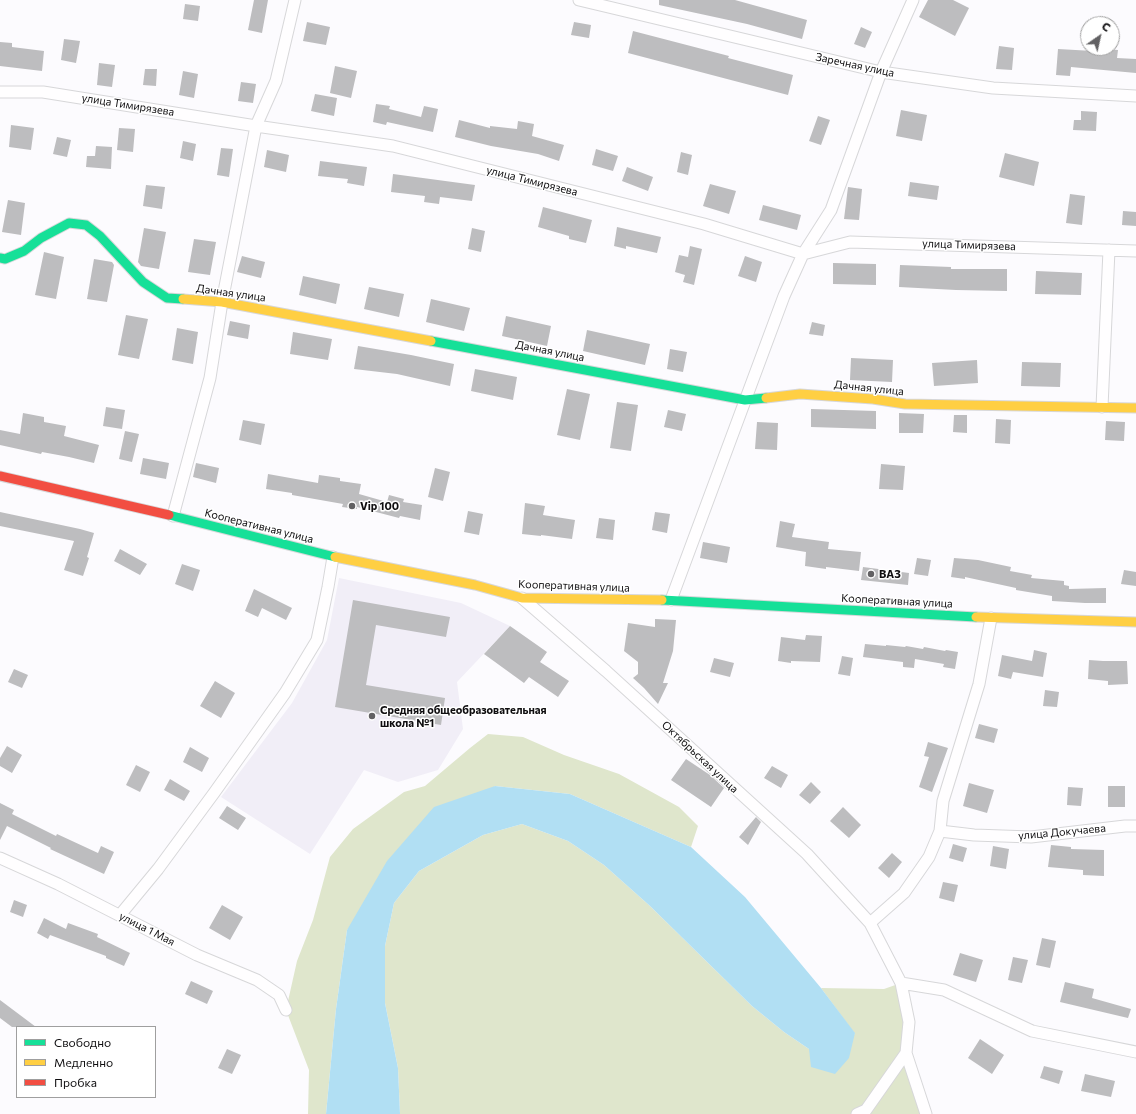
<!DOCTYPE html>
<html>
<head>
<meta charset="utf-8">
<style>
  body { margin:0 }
  #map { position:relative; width:1136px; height:1114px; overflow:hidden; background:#fcfbfe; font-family:Commissioner,sans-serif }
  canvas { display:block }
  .legend { position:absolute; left:16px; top:1026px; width:140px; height:72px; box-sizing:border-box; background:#fff; border:1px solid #9f9f9f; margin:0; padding:5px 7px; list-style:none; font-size:12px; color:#0f0e10 }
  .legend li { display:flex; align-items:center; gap:8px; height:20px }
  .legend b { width:20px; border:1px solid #9f9f9f }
  .north { position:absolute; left:1080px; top:16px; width:40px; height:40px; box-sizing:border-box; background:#fff; border:1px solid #9f9f9f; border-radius:50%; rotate:34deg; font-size:11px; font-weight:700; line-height:16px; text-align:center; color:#0f0e10 }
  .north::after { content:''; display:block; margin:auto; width:14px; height:18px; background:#626163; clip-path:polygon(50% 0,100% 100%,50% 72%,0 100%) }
</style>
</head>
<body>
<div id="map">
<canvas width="1136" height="1114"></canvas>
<ul class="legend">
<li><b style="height:5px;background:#16e098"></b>Свободно</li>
<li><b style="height:5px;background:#ffcf43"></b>Медленно</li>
<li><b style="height:5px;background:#f24e42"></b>Пробка</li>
</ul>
<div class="north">С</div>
</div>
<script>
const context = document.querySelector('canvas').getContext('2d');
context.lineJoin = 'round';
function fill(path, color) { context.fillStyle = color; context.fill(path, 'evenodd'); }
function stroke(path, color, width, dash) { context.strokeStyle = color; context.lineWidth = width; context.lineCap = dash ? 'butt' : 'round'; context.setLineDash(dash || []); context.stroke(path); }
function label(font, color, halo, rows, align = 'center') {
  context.font = font + ' Commissioner,sans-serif'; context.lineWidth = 3; context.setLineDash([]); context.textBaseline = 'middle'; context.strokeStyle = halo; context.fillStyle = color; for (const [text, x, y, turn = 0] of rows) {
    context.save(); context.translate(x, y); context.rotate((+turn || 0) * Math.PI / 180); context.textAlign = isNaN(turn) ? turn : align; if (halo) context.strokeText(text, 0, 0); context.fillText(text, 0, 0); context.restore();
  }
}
const built = new Path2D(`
  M339,578L461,603L510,626L457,682L463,729L438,770L398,782L364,770L310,854L221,797L292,703L327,640Z`);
const green = new Path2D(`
  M488,734L523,737L564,755L619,774L679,807L698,826L691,847L570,794L495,786L347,930L336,1009L326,1114H308L309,1070L286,1010L297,961L313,920L330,857L353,829L404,792L425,786L470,748Z
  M522,824L568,841L604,865L650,906L752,1006L784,1032L809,1049L855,1034L821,988L884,989L901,983L906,1053L926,1114H400L398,1068L385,1003V946L394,903L419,871L483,835Z`);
const water = new Path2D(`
  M495,786L570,794L691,847L745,897L821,988L855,1033L849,1058L835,1074L811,1067L809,1049L784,1032L752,1006L650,906L604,865L568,841L522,824L483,835L419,871L394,903L385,946V1003L398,1068L400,1114H326L336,1009L347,930L387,861L434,807Z`);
const building = new Path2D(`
  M254,0H268L262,33L248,30Z
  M659,0H735L807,20L802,39L747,24L659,5Z
  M928,0H953L969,8L955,36L919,17Z
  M185,4L200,6L198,21L183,19Z
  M307,22L330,27L326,45L303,41Z
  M574,22L591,25L589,38L571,35Z
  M861,27L872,32L865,48L854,44Z
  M633,31L729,56L728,58L793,75L788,95L628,53Z
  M64,39L80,41L76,63L61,60Z
  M0,42L12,43V47L44,51L42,71L0,66Z
  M999,46L1014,48L1012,70L996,69Z
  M1093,48L1118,50L1117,58L1136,59V73L1071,67L1070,76L1056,75L1058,49L1093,51Z
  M99,63L115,65L112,87L97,85Z
  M335,66L357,71L351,98L330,93Z
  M145,69H157L156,86L143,85Z
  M183,71L198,74L194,98L179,95Z
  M241,82L256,84L253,103L238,101Z
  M315,94L337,98L334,116L311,111Z
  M376,104L390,106L389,109L421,117L424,106L438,109L433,132L387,122L386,125L373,122Z
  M901,110L927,115L922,141L896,136Z
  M1081,111L1097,112L1096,131L1073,130L1074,120H1081Z
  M818,116L830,120L821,145L809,141Z
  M459,120L490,128V126L517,129L518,121L534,124L532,136L564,145L559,161L538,154L491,146L455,137Z
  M11,125L34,128L31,150L9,147Z
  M119,128L135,129L133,152L117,150Z
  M57,137L71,140L67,157L53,154Z
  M183,141L196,144L193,161L180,158Z
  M96,146L112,147L111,169L86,167L87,156H95Z
  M221,148L233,149L229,177L217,175Z
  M596,149L618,156L613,171L592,165Z
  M267,150L289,155L286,172L264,167Z
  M681,152L692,155L688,175L677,172Z
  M1005,153L1039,162L1034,186L999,177Z
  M320,161L367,167L364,186L347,183L348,179L318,176Z
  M627,167L653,177L648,191L622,181Z
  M393,174L475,185L472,201L440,197L439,204L424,202L425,196L391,192Z
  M910,182L939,186L937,200L908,196Z
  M710,184L736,191L729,214L703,206Z
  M146,185L165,187L162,209L143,206Z
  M848,187L862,189L859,220L844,219Z
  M1070,194L1085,196L1082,225L1066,223Z
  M8,200L25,203L21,235L2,232Z
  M763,205L801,215L797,230L759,220Z
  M543,207L592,220L586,243L569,239V236L538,227Z
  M1123,211L1136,212V226L1122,225Z
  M617,227L661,237L657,253L626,246V249L614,246Z
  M144,228L166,232L159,269L141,266L138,262Z
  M472,228L485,231L481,252L468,249Z
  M194,239L216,242L210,275L188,272Z
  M690,246L702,249L694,285L683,282L685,275L675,272L679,255L688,257Z
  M44,252L64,257L56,299L35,295Z
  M242,256L265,262L261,278L237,272Z
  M745,256L762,262L756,282L738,276Z
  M94,259L112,262L114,265L107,302L87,299Z
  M833,263L876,264V285L833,284Z
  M900,265L951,267V269H1007V291L956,290L899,287Z
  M1036,271L1082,273L1081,295L1035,294Z
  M303,276L340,284L336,304L299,295Z
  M369,287L404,294L399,317L364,309Z
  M431,299L470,308L464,331L426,322Z
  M126,315L148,319L139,359L118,355Z
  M506,316L551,326L547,346L502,336Z
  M230,321L250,325L248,339L227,335Z
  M812,322L825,325L823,336L809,334Z
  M177,328L198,332L193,364L172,360Z
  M587,330L650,344L645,365L583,351Z
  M293,332L332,339L328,360L290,354Z
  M358,346L411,355L454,364L450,386L397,374L354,369Z
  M670,349L687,352L683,372L667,369Z
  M851,358L893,360L892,382L850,380Z
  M977,360L978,383L934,386L932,363Z
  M1022,362L1061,363L1060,387L1021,386Z
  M475,369L517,377L513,400L471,391Z
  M567,389L590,394L580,440L557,435Z
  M617,402L638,405L631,451L610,448Z
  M106,407L125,410L122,429L103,426Z
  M811,409L876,411V429L811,427Z
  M668,410L686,414L682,431L664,427Z
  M23,413L44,417V422L66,426L64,436L99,445L94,463L69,457L42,452L41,454L0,445V430L20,434Z
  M899,413L924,414L923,433H899Z
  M954,415H967V433L953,432Z
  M996,419L1011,420L1010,444L995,443Z
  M243,420L265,424L261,445L239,440Z
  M1106,421L1125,422L1124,441L1105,440Z
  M757,422L778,423L777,450L755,449Z
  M125,431L139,434L132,462L119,459Z
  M143,458L169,463L166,479L140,474Z
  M196,463L219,468L216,483L193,477Z
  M881,464L905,466L903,490L879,489Z
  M435,468L450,472L443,501L428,497Z
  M268,474L318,483L319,475L340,478V481L361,484L359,494L387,502L389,495L404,499L403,502L422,505L420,520L400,516L399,518L357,507V509L342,507L343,504L292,495V493L266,489Z
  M525,503L545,506L543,515L575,520L572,539L541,535V536L522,534Z
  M468,511L483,514L479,535L464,532Z
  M0,512L80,529L94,533L87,557L89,558L83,576L64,570L74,541L0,526Z
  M655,512L670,514L667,533L652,530Z
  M599,518L615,520L613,540L596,538Z
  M780,521L795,524L792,537L829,542L828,549L861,552L859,571L826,567V569L805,566L806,552L776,547Z
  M703,542L730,547L727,563L700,558Z
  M120,549L147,564L140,575L114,561Z
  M917,558L931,560L928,576L914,574Z
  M954,558L978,560L1011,567L1010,571L1032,575L1031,578L1064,581V585L1069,586V589L1106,588V603H1085L1052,601V596L1016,590V588L965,577V579L951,577Z
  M182,564L200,570L193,591L175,584Z
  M863,567L909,573L908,585L861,580Z
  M1124,570L1136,572V586L1121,584Z
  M254,589L292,608L286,620L262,608L258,617L245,611Z
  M353,600L450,617L446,637L376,625L366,685L445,698L441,725L335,707Z
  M655,619L676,620L673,651L663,683H668L658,704L644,688L633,678L638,674V662L624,651L628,623L655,627Z
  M510,626L547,652L540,662L569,681L558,697L529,677L524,683L484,654Z
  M806,635L822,636L820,662L791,661V663L778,661L781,637L805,640Z
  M865,644L886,646V645L905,647L906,646L923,649L924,647L945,651L946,650L958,652L955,669L943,667L944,664L915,659L914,668L903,667V662L863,657Z
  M1034,650L1047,653L1043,677L1013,672L1011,679L998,676L1002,655L1032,661Z
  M842,656L853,658L850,676L838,674Z
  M714,658L734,663L730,677L710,672Z
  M1089,660L1103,661H1127L1128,684L1108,685V681L1088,679Z
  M14,669L28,675L22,688L8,682Z
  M215,681L235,693L221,718L200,706Z
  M1045,690L1059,692L1057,707L1043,706Z
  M979,724L998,729L994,743L975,738Z
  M928,742L948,748L932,792L919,787L929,757L924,756Z
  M7,746L22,755L12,773L0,766V758Z
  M190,747L209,758L202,772L183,762Z
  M686,759L710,775L724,788L711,807L671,780Z
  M136,765L150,772L140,792L126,785Z
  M772,766L788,775L781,788L764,778Z
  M170,779L190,791L184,801L164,790Z
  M811,782L821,792L810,804L799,795Z
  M969,783L994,790L987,813L963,806Z
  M1108,786H1125V807H1108Z
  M1068,787L1083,788L1081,806L1067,805Z
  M0,803L14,810L12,814L56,836L57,834L98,853L101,846L114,852L104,874L50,849L51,848L7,826L0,840Z
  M227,806L246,818L238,830L219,818Z
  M843,807L861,825L849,838L830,821Z
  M756,817L761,822L748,845L739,837Z
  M953,844L967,848L963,862L949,858Z
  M1051,845L1071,847V849L1104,850V876L1083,875V870L1048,867Z
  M993,846L1009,849L1006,869L990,866Z
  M892,853L902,862L889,878L878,868Z
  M943,882L958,885L954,902L939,898Z
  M14,900L27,905L23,917L10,912Z
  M222,905L243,917L230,940L209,928Z
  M44,918L66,929L68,923L98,934L97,937L130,953L124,966L106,958V956L50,935L48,939L37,933Z
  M1042,938L1056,941L1050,968L1036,965Z
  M960,953L983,960L976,982L953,975Z
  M1013,957L1028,960L1022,983L1008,980Z
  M191,981L213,991L207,1004L185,994Z
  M1065,982L1094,989L1092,998L1131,1009L1128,1018L1060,1002Z
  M0,1000L36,1027H12L0,1018Z
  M980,1039L1004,1055L992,1074L968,1058Z
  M227,1049L241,1055L232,1074L218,1068Z
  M1044,1066L1063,1071L1059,1084L1040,1078Z
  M1085,1074L1115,1081L1111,1097L1081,1091Z`);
const street = new Path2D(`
  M579,0L881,72L993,88L1136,96
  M0,92H43L256,126L393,146L704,224L803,254L850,242L1136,251
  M1102,407L1109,250
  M173,516L210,378L222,302L256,126L276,81L295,0
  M522,598L606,671L807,854L870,923L901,983L909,1022L906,1053L926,1114
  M671,600L784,296L803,254L831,210L881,72L913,0
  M940,831L974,835L1031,837L1125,826H1136
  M0,858L58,884L197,955L257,980L279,995L286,1010
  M120,915L158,869L214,793L285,693L317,640L328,587L333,557
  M870,923L904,893L929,857L940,831L943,801L979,684L991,618
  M901,983L944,990L1032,1031L1136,1052
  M857,1114L866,1110L906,1053`);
const fast = new Path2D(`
  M0,258L5,259L24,251L41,238L69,223L86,225L100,236L143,282L167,298L183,299
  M431,341L745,400L766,398
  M169,515L335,557
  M662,600L976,617`);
const slow = new Path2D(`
  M183,299L222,302L431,341
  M766,398L800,394L873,399L905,404L1136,408
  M335,557L475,585L522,598L662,600
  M976,617L1136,622`);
const jam = new Path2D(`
  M0,476L169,515`);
const markers = [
  [352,506,4,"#626163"],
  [871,574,4,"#626163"],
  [372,716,4,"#626163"]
];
const streetNames = [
  ["Заречная улица",855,65,12],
  ["улица Тимирязева",128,105,9],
  ["улица Тимирязева",532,181,14],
  ["улица Тимирязева",969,245,2],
  ["Дачная улица",231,293,8],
  ["Дачная улица",550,351,11],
  ["Дачная улица",869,388,6],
  ["Кооперативная улица",259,526,14],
  ["Кооперативная улица",574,586,2],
  ["Кооперативная улица",897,601,3],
  ["Октябрьская улица",700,757,43],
  ["улица Докучаева",1062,832,-5],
  ["улица 1 Мая",147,929,27]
];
const poiNames = [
  ["Vip 100",360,506],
  ["ВАЗ",879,574],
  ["Средняя общеобразовательная",380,710],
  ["школа №1",380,723]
];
fill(built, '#f1eef7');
fill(green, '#dfe6cc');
fill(water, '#b1dff3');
fill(building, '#bdbdbf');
stroke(street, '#d7d7d9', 13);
stroke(fast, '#d7d7d9', 11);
stroke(slow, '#d7d7d9', 11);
stroke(jam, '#d7d7d9', 11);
stroke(street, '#fffeff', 11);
stroke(fast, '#16e098', 9);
stroke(slow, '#ffcf43', 9);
stroke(jam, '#f24e42', 9);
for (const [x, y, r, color] of markers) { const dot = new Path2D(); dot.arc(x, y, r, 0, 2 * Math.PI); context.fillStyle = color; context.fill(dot); stroke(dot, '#fff', 1.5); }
label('11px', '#0f0e10', '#fff', streetNames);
label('bold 11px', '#0f0e10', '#fff', poiNames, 'left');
</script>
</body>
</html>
